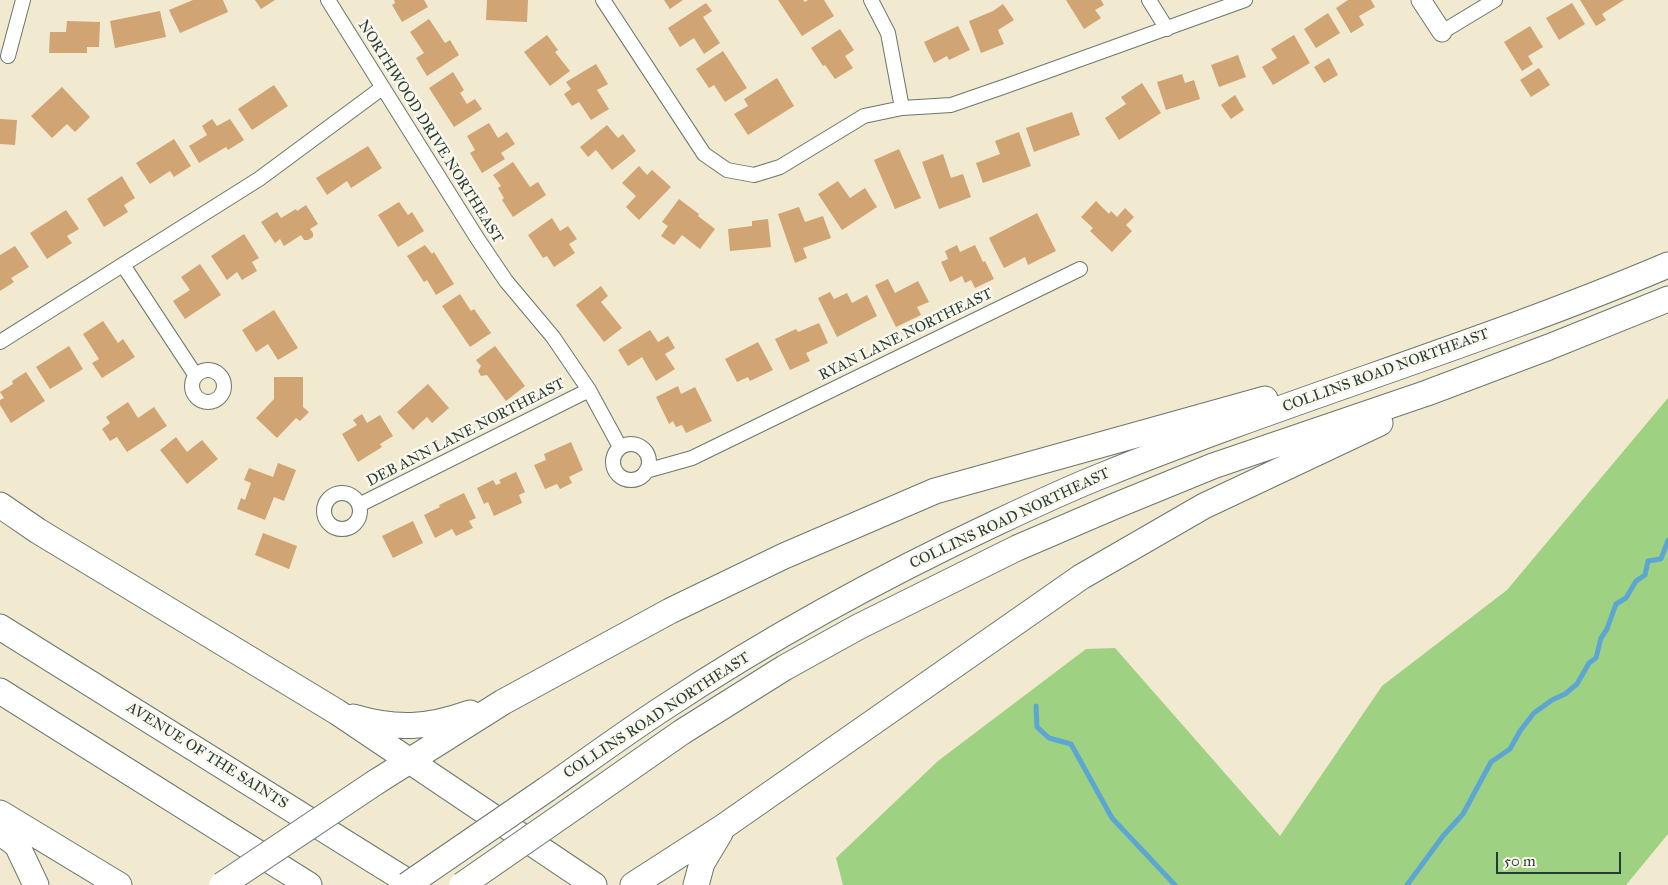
<!DOCTYPE html>
<html>
<head>
<meta charset="utf-8">
<style>
  body { margin:0 }
  #map { position:relative; width:1668px; height:885px; overflow:hidden; background:#f1e9d0; font-family:"IM FELL Great Primer",serif }
  canvas { display:block }
  .scale { position:absolute; left:1496px; top:852px; width:125px; height:22px; box-sizing:border-box; border:2px solid #1f3d34; border-top:0; padding-left:6px; font-size:15px; line-height:18px; white-space:nowrap; color:#1f3d34; -webkit-text-stroke:4px #fbf7ec; paint-order:stroke }
</style>
</head>
<body>
<div id="map">
<canvas width="1668" height="885"></canvas>
<div class="scale">50 m</div>
</div>
<script>
const context = document.querySelector('canvas').getContext('2d');
context.lineJoin = 'round';
function fill(path, color) { context.fillStyle = color; context.fill(path, 'evenodd'); }
function stroke(path, color, width, dash) { context.strokeStyle = color; context.lineWidth = width; context.lineCap = dash ? 'butt' : 'round'; context.setLineDash(dash || []); context.stroke(path); }
function label(font, color, halo, rows, align = 'center') {
  context.font = font + ' "IM FELL Great Primer",serif'; context.lineWidth = 5; context.setLineDash([]); context.textBaseline = 'middle'; context.strokeStyle = halo; context.fillStyle = color; for (const [text, x, y, turn = 0] of rows) {
    context.save(); context.translate(x, y); context.rotate((+turn || 0) * Math.PI / 180); context.textAlign = isNaN(turn) ? turn : align; if (halo) context.strokeText(text, 0, 0); context.fillText(text, 0, 0); context.restore();
  }
}
const green = new Path2D(`
  M1668,398V834L1626,885H843L836,858L938,761L1086,649L1115,648L1280,836L1382,686L1507,590Z`);
const stream = new Path2D(`
  M1036,706L1037,727L1049,738L1071,744L1112,818L1175,885
  M1407,885L1443,836L1463,814L1491,762L1510,749L1520,731L1534,713L1552,700L1565,694L1577,684L1589,663L1596,658L1601,638L1607,629L1616,604L1626,598L1636,581L1645,575L1648,561L1661,559L1668,540`);
const building = new Path2D(`
  M193,0H223L228,12L180,33L169,10Z
  M255,0H275L261,9Z
  M394,0H424L428,7L402,22L392,5L395,3Z
  M487,0H528L527,22L486,20Z
  M664,0H683L670,9Z
  M778,0H803L805,2L808,0H824L834,16L802,36Z
  M1066,0H1101L1104,5L1095,10L1101,18L1084,29Z
  M1348,0H1371L1375,7L1359,16L1364,25L1351,33L1336,8Z
  M1580,0H1624L1602,14L1606,20L1596,26Z
  M706,3L712,11L703,17L720,43L704,54L694,38L680,47L668,28Z
  M1572,3L1585,24L1559,40L1546,18Z
  M1003,4L1014,20L998,30L1004,44L981,53L969,21L993,11Z
  M160,11L166,37L115,48L110,21Z
  M1328,13L1340,33L1316,48L1304,29Z
  M429,19L445,43L450,40L459,55L427,76L416,58L424,53L410,32Z
  M67,21L100,22L99,47H87V53H49L50,32H66Z
  M958,26L970,50L949,60L947,56L934,63L924,42Z
  M1530,26L1543,47L1528,56L1533,64L1522,71L1504,42Z
  M840,29L854,50L845,56L853,68L835,79L825,65L823,66L811,48Z
  M547,35L558,50L555,52L570,71L550,86L524,52Z
  M1294,35L1310,63L1273,85L1262,67L1277,58L1271,49Z
  M723,51L747,88L725,102L714,85L709,88L696,69Z
  M1238,55L1246,77L1219,87L1211,65Z
  M1329,58L1338,75L1324,83L1314,67Z
  M596,64L608,84L597,90L609,109L591,120L579,102L572,106L564,94L571,89L566,82Z
  M1539,68L1550,85L1531,97L1520,80Z
  M453,72L464,90L460,93L467,104L475,99L482,109L454,127L429,88Z
  M1182,74L1185,83L1194,80L1200,99L1166,110L1157,82Z
  M777,78L794,106L748,135L734,114L748,106L744,99Z
  M1142,83L1161,113L1119,140L1105,118L1126,104L1121,97Z
  M274,85L288,106L252,130L238,109Z
  M62,87L90,117L75,132L67,124L52,138L31,116Z
  M1235,95L1244,110L1231,119L1221,105Z
  M1072,112L1080,135L1034,152L1026,128Z
  M0,119L17,120L15,145L0,144Z
  M212,119L217,126L230,119L244,140L228,150L226,147L199,163L189,146L207,135L202,126Z
  M489,123L498,138L507,132L515,144L501,153L505,159L482,173L470,153L475,150L467,136Z
  M607,125L618,138L623,134L636,151L612,170L596,150L588,157L580,147Z
  M1019,132L1031,166L983,183L976,163L1000,154L995,141Z
  M174,139L191,166L174,177L170,171L150,184L136,163Z
  M368,146L382,168L351,188L347,181L327,195L316,178Z
  M899,149L921,198L895,209L874,160Z
  M943,154L951,178L963,174L971,197L939,209L922,162Z
  M513,162L530,187L538,182L546,195L513,217L502,200L504,198L498,188L501,186L493,175Z
  M639,166L647,175L652,170L671,187L639,220L626,207L636,196L622,183Z
  M122,176L135,198L124,205L128,212L104,227L87,199Z
  M838,181L850,198L865,188L877,207L842,230L818,194Z
  M679,199L699,214L698,216L715,229L700,249L682,235L674,245L661,236L668,226L662,222Z
  M1096,201L1109,214L1111,211L1117,217L1125,208L1134,217L1126,225L1132,231L1112,252L1090,231L1093,228L1081,217Z
  M399,202L408,215L412,212L424,231L398,247L378,215Z
  M306,205L318,224L310,229L313,233V237L308,240H304L301,235L284,246L280,239L275,243L261,222L277,212L281,218L296,209L297,211Z
  M799,207L805,222L823,216L831,238L803,248L807,258L795,263L778,214Z
  M66,210L79,229L67,236L72,243L47,259L30,233Z
  M1037,213L1056,251L1028,265L1025,257L1004,268L989,238Z
  M552,218L560,231L568,226L577,239L569,244L575,253L554,267L547,256L543,258L528,235Z
  M768,219L771,247L730,251L728,229L752,226V221Z
  M244,234L259,258L252,262L257,271L242,280L237,272L227,280L211,256Z
  M425,245L432,254L434,252L454,284L436,295L427,280L424,282L407,256Z
  M957,245L960,252L975,245L983,262L985,261L994,279L975,288L971,280L965,283L962,276L950,282L941,262L948,259L945,251Z
  M15,246L29,267L11,278L14,282L0,291V255Z
  M200,264L221,295L185,319L173,301L190,290L181,277Z
  M888,279L895,293L918,281L929,302L917,307L921,315L896,327L875,285Z
  M601,286L608,296L601,302L622,328L604,342L576,305Z
  M830,292L834,299L847,293L852,303L867,295L877,316L837,337L818,298Z
  M460,294L471,311L474,309L491,333L470,347L442,306Z
  M274,310L298,348L278,360L268,344L256,352L242,330Z
  M103,321L118,343L123,339L135,357L102,378L92,363L99,359L83,334Z
  M819,323L828,343L806,353L810,361L790,370L775,339L796,329L798,332Z
  M650,330L658,342L668,336L675,348L665,354L675,369L656,381L642,357L628,366L618,350Z
  M758,342L773,370L750,381L748,377L737,382L725,359Z
  M69,346L83,369L50,389L36,367Z
  M495,346L525,386L506,401L487,375L481,376L478,371L481,366L476,360Z
  M26,372L45,401L11,423L0,405V400L4,398L0,392L13,384L12,381Z
  M274,377H303V407L309,412L300,421L296,418L277,438L256,418L274,399Z
  M428,384L449,408L432,423L427,417L413,430L397,412Z
  M678,386L681,394L695,387L712,421L686,433L682,425L676,427L673,421L669,424L656,397Z
  M128,402L138,418L154,407L167,426L127,452L117,437L110,441L102,429L110,423L106,417Z
  M362,414L367,423L380,415L393,436L380,444L382,447L358,462L342,434L357,425L353,420Z
  M176,437L187,452L202,440L218,459L187,484L160,450Z
  M571,442L583,470L569,477L572,483L560,489L557,484L545,489L534,465L546,460L544,454Z
  M278,463L296,470L284,501L274,497L265,520L237,509L241,498L245,500L251,483L244,480L249,468L273,477Z
  M516,472L525,492L519,495L522,503L494,516L488,502L484,504L477,488L493,480L496,485L501,483L499,480Z
  M464,493L476,518L469,521L473,528L456,536L452,529L435,538L424,515L440,507L439,505Z
  M413,521L423,543L393,558L382,536Z
  M263,533L297,546L289,569L255,555Z`);
const street = new Path2D(`
  M328,0L477,238L506,281L553,337L589,390L620,447
  M603,0L704,154L727,170L754,175L780,167L864,116L902,108L951,105L1006,86L1245,0
  M871,0L888,33L902,108
  M1149,0L1167,29
  M1442,32L1495,0
  M8,56L23,0
  M123,265L196,376
  M0,342L259,179L382,88
  M192 386a16 16 0 1 1 32 0a16 16 0 1 1-32 0Z
  M613 462a18 18 0 1 1 36 0a18 18 0 1 1-36 0Z
  M646,471L692,458L1080,269
  M324 511a18 18 0 1 1 36 0a18 18 0 1 1-36 0Z
  M359,505L589,390`);
const secondary = new Path2D(`
  M1421,0L1442,32`);
const highway = new Path2D(`
  M0,505L38,531L337,712L594,885
  M0,627L413,885
  M0,691L309,885
  M353,717C397,730 427,728 470,713
  M376,782L503,702L670,611L784,556L935,491L1265,399
  M547,789C587,761 625,733 665,707C771,637 883,576 998,522C1034,505 1070,488 1106,474C1292,399 1484,343 1668,265
  M576,806L682,732L784,668L858,627L1017,548L1115,506L1213,466L1427,393L1549,347L1668,299
  M0,813L119,885
  M0,832L17,845L36,885
  M633,885L723,827L1081,577L1204,506L1380,423
  M696,885L702,863L720,833`);
const highwayBridge = new Path2D(`
  M222,885L376,782
  M407,885L547,789
  M462,885L576,806`);
const streetNames = [
  ["NORTHWOOD DRIVE NORTHEAST",430,132,58],
  ["RYAN LANE NORTHEAST",906,335,-26],
  ["COLLINS ROAD NORTHEAST",1386,371,-20],
  ["DEB ANN LANE NORTHEAST",466,433,-27],
  ["COLLINS ROAD NORTHEAST",1010,519,-25],
  ["COLLINS ROAD NORTHEAST",657,716,-33],
  ["AVENUE OF THE SAINTS",207,756,32]
];
fill(green, '#9ed181');
stroke(stream, '#5da6d4', 5);
fill(building, '#d1a473');
stroke(street, '#68796b', 16);
stroke(secondary, '#68796b', 21);
stroke(highway, '#68796b', 27);
stroke(street, '#fff', 14);
stroke(secondary, '#fff', 19);
stroke(highway, '#fff', 25);
stroke(highwayBridge, '#68796b', 27, []);
stroke(highwayBridge, '#fff', 25);
label('15px', '#1f3d34', '#fbf7ec', streetNames);
</script>
</body>
</html>
